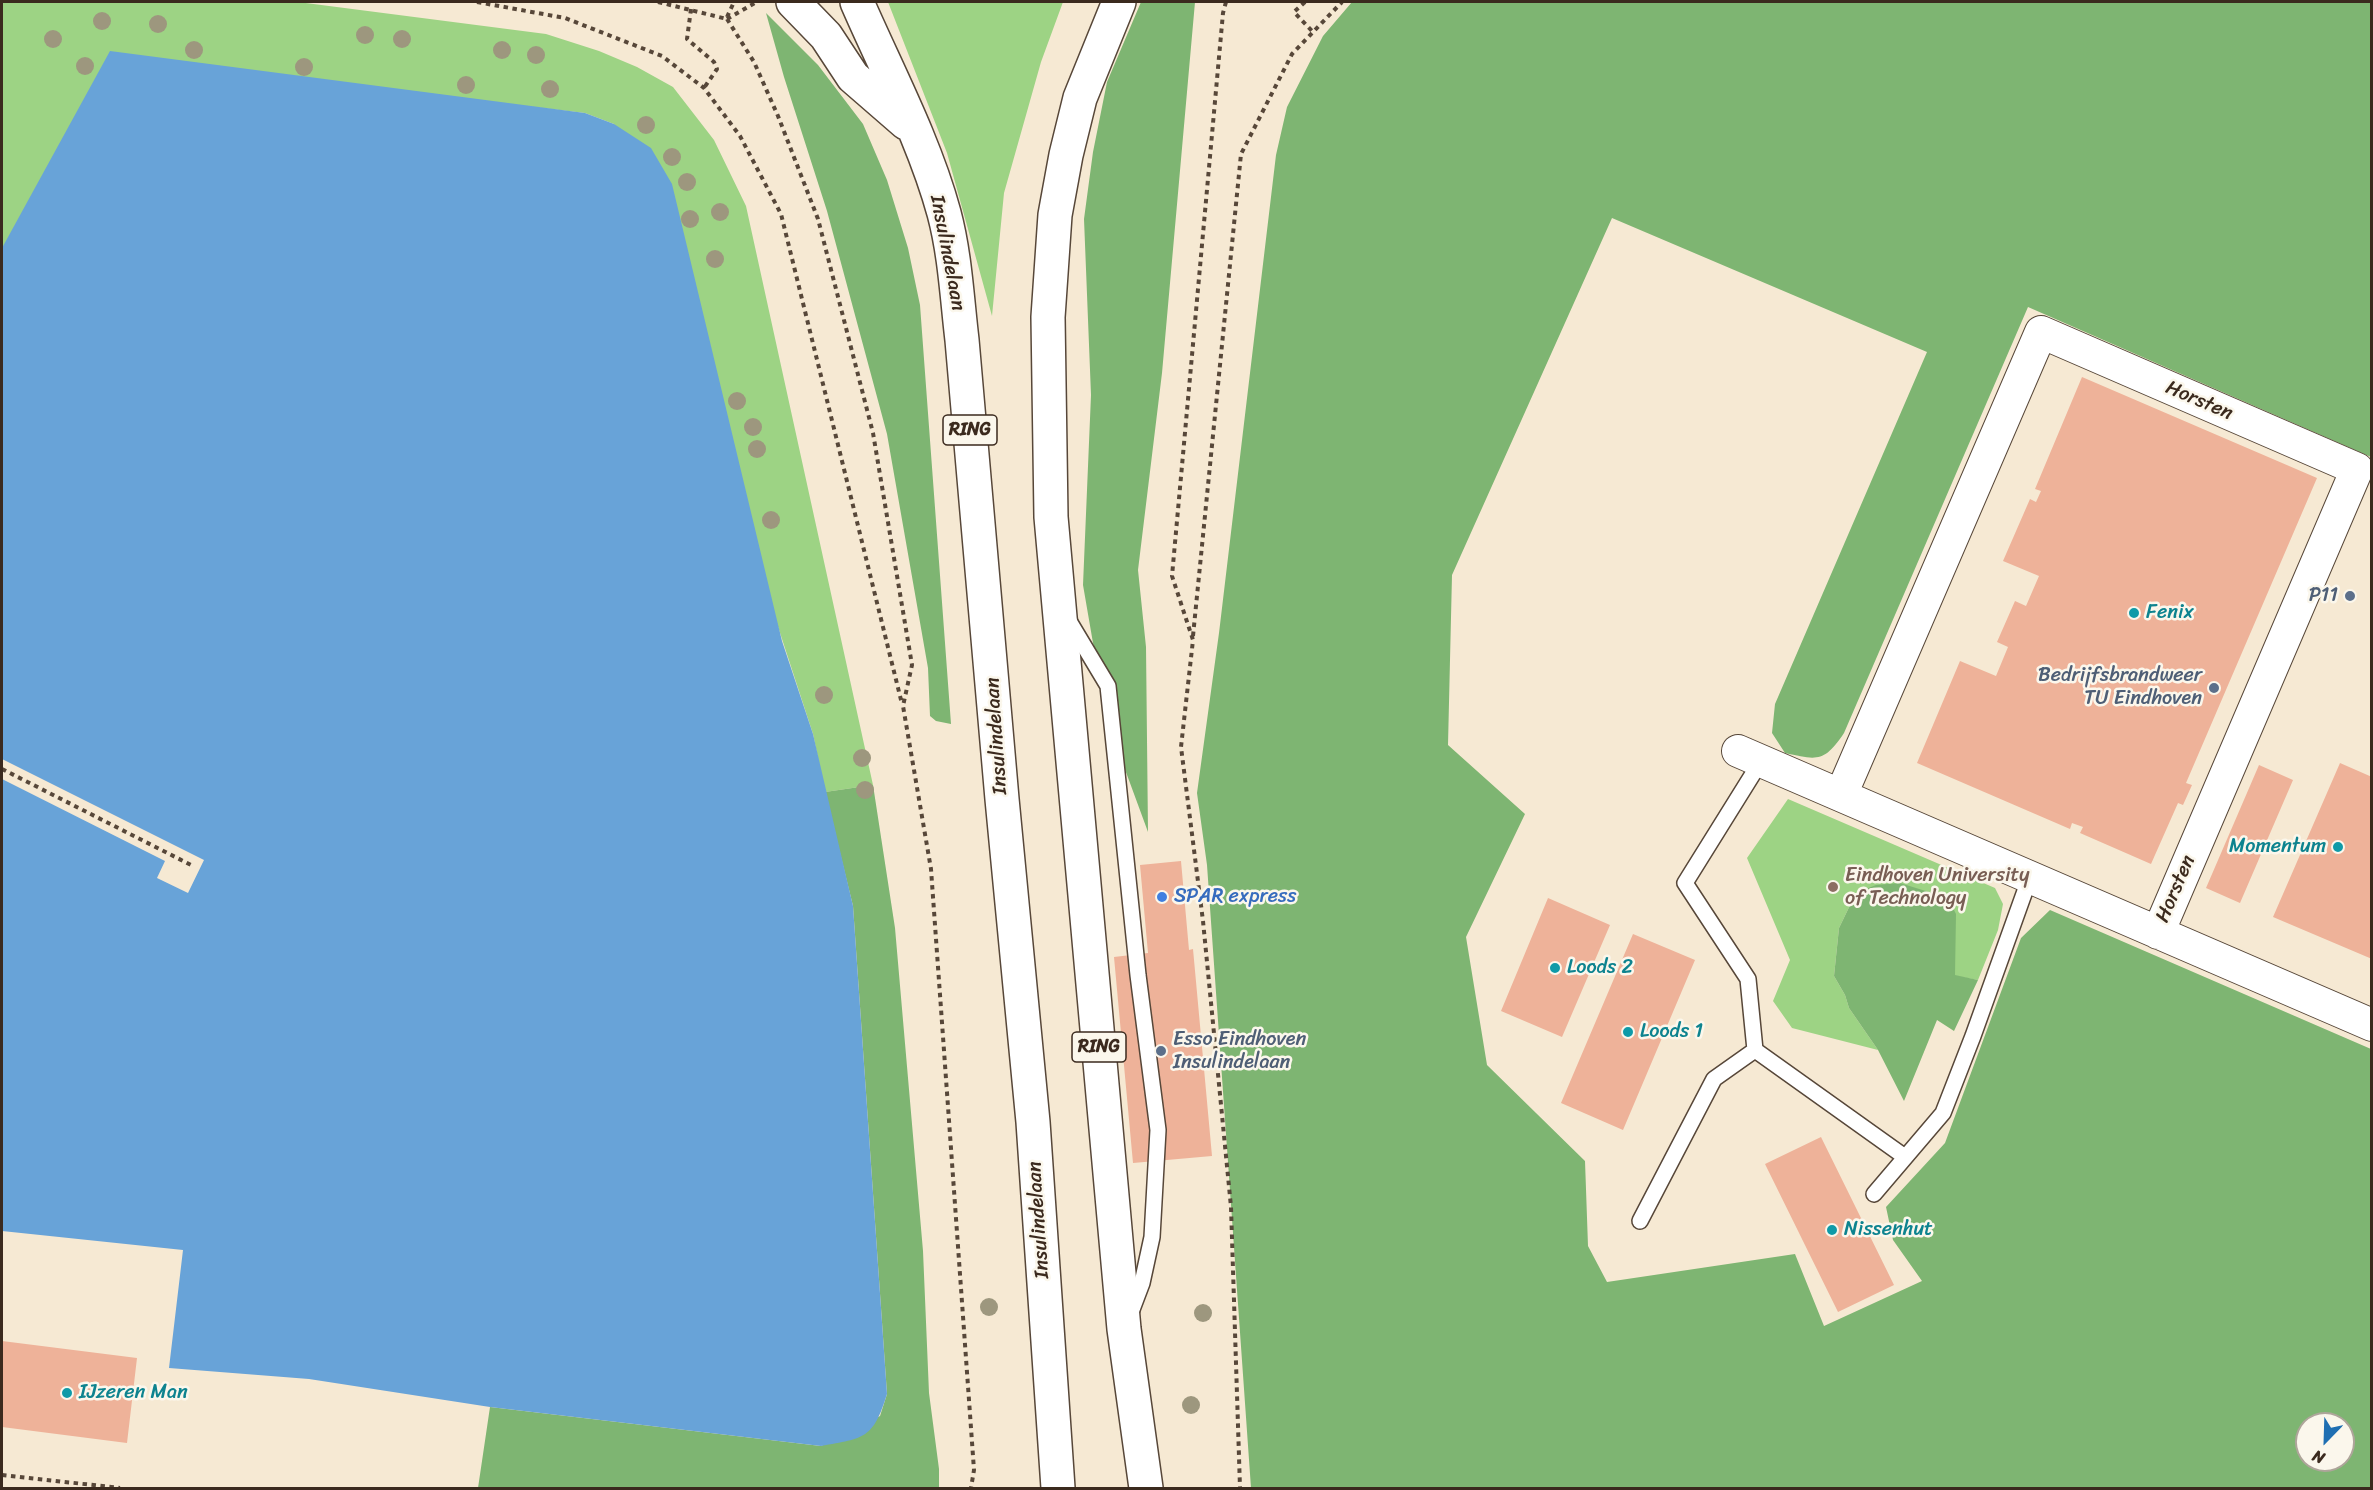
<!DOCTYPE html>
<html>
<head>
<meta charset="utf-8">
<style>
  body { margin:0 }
  #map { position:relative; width:2373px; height:1490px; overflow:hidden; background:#f6e9d3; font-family:Sriracha,sans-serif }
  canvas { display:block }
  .frame { position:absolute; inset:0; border:3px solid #3b2a1e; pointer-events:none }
  .north { position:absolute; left:2295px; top:1412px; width:60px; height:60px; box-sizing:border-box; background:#fbf7ec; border:2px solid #aea59a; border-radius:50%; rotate:203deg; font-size:16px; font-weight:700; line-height:24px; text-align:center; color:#3b2a1e }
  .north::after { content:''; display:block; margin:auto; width:21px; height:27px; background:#1f6fb2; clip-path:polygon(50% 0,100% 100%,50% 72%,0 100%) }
</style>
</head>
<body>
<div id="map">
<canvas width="2373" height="1490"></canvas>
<div class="frame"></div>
<div class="north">N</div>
</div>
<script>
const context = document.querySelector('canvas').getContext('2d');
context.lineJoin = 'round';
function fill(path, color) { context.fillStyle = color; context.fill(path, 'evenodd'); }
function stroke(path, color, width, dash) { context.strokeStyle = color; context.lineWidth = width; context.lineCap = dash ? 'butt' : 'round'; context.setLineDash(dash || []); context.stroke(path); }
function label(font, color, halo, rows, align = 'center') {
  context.font = font + ' Sriracha,sans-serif'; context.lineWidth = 5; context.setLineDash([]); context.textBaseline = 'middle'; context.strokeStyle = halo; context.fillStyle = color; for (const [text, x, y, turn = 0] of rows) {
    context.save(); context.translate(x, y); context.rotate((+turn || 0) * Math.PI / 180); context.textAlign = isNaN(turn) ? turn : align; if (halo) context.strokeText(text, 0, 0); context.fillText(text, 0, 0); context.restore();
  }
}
const green = new Path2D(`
  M2,2H298L546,34L599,51L637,67L673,87L714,140L746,206L873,785L825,792L813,734L614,124L585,113L499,103L2,248Z
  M888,2H1063L1041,62L1004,193L992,316L947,153Z
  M1788,799L1995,888L2003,904L1998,930L1978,980L1955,976L1954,949L1853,899L1839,928L1834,976L1845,995L1849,1008L1878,1050L1792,1028L1773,1001L1790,960L1747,858Z`);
const forest = new Path2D(`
  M1141,2H1195L1162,373L1138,570L1146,647L1148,832L1123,764L1093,643L1083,585L1091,395L1084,219L1093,152L1107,82Z
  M1352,2H2371V457L2028,307L1844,733C1824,763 1817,760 1785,753L1772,733L1775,704L1927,352L1612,218L1452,575L1448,745L1525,814L1466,937L1487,1065L1585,1161L1588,1246L1607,1282L1795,1254L1824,1326L1922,1281L1893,1240L1886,1207L1945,1143L2021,938L2050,910L2371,1049V1488H1251L1207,865L1197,793L1219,633L1276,155L1287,107L1323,36ZM2307,1424H2343V1460H2307Z
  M766,13L818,65L863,124L887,180L908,248L920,305L951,724L936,721L930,716L928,668L887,434L827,211L784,77Z
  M873,785L895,928L923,1251L929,1393L939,1469V1488H478L490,1407L821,1446L880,1416L887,1394L853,906L825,792Z
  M1900,883L1948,898L1956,914L1955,975L1978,980L1954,1031L1937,1020L1904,1101L1878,1050L1849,1008L1845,995L1834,976L1839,928L1853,899L1861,891L1876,885Z`);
const water = new Path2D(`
  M110,51L585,113L614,124L651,148L672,184L782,641L813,734L853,906L887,1394C873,1439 865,1438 821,1446L490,1407L309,1379L169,1368L183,1250L2,1231V248Z`);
const pier = new Path2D(`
  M2,759L204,860L188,893L157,878L165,861L2,779Z`);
const building = new Path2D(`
  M2082,377L2317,478L2186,783L2192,785L2183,805L2178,803L2151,864L2080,833L2083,827L2072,823L2070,829L1917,763L1960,661L1996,676L2008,647L1997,642L2015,601L2026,606L2039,576L2003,561L2030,499L2036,502L2041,491L2035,489Z
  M2340,763L2372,777V959L2273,917Z
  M2259,765L2293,780L2240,903L2206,888Z
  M1181,861L1189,950L1193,949L1212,1156L1133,1163L1114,957L1148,953L1140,865Z
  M1548,898L1610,925L1562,1037L1501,1011Z
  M1633,934L1695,960L1623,1130L1561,1103Z
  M1821,1137L1894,1285L1838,1312L1765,1164Z
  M2,1341L137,1358L127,1443L2,1427Z`);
const path = new Path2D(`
  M477,2L565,18L662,56L704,88L740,136L781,214L902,704
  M658,2L727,19
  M1226,2L1223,13L1172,576L1193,640L1181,747L1203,921L1231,1207L1240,1488
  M1305,2L1294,12L1313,32
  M691,9L687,39L714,62L717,69L704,88
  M727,17L734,2
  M727,19L754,62L778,116L818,219L873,433L912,665L903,706L931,869L974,1470L971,1488
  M727,19L755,3
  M1193,636L1241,154L1292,54L1342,2
  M2,769L193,866
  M2,1475L120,1488`);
const service = new Path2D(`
  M1069,621L1108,686L1138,975L1158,1130L1152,1237L1142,1283L1131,1312
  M1755,1050L1905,1157
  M1874,1194L1943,1113L1973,1036L2030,877
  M1640,1221L1714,1079L1755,1050L1748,979L1685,883L1761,761`);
const minor = new Path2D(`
  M1738,751L2372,1025
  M1841,795L2041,332L2357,469L2158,933`);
const primary = new Path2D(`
  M793,2L826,36L853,77L906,123
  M857,2C887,71 924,140 944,213C955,254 957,298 962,340L1002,799L1033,1122L1058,1488
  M1119,2L1080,98L1066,155L1055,215L1048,317L1051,517L1124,1329L1146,1488`);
const trees = [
  [102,21],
  [158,24],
  [365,35],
  [53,39],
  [402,39],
  [194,50],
  [502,50],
  [536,55],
  [85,66],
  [304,67],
  [466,85],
  [550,89],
  [646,125],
  [672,157],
  [687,182],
  [720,212],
  [690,219],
  [715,259],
  [737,401],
  [753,427],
  [757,449],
  [771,520],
  [824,695],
  [862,758],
  [865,790],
  [989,1307],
  [1203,1313],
  [1191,1405]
];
const markers = [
  [2350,596,6,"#5c6f8a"],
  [2134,613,6,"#0f9aa8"],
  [2214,688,6,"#5c6f8a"],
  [2338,847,6,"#0f9aa8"],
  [1833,887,6,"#8d6e63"],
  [1162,897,6,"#3f7fe0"],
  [1555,968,6,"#0f9aa8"],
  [1628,1032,6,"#0f9aa8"],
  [1161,1051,6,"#5c6f8a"],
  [1832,1230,6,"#0f9aa8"],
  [67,1393,6,"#0f9aa8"]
];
const shields = [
  [970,430,54],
  [1099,1047,54]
];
const shieldNames = [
  ["RING",970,430],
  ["RING",1099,1047]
];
const streetNames = [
  ["Insulindelaan",947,253,79],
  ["Horsten",2199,401,23],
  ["Insulindelaan",997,736,-94],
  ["Horsten",2176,889,-67],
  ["Insulindelaan",1039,1220,-94]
];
const serviceNames = [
  ["P11",2338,596],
  ["Bedrijfsbrandweer",2202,676],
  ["TU Eindhoven",2202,699],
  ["Esso Eindhoven",1173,1040,"left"],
  ["Insulindelaan",1173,1063,"left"]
];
const cultureNames = [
  ["Fenix",2146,613],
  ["Momentum",2326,847,"right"],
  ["Loods 2",1567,968],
  ["Loods 1",1640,1032],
  ["Nissenhut",1844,1230],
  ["IJzeren Man",79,1393]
];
const educationNames = [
  ["Eindhoven University",1845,876],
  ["of Technology",1845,899]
];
const shopNames = [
  ["SPAR express",1174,897]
];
fill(green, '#9dd384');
fill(forest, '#7eb572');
fill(water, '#68a3d8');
fill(pier, '#f6e9d3');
fill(building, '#eeb299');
stroke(service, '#574739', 18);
stroke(minor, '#574739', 34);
stroke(primary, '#574739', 36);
stroke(path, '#574739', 4, [4.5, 4.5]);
stroke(service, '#fff', 15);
stroke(minor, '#fff', 32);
stroke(primary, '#fff', 33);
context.fillStyle = '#9d977e';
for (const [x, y] of trees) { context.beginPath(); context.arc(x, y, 9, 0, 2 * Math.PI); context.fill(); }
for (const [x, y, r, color] of markers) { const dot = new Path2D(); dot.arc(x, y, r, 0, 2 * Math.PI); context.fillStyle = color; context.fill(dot); stroke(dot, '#fbf7ec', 2); }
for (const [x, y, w] of shields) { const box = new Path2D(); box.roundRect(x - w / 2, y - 15, w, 30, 4.5); context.fillStyle = '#fbf7ec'; context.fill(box); stroke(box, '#3b2a1e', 1.5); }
label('bold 18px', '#3b2a1e', null, shieldNames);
label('20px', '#3b2a1e', '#fbf7ec', streetNames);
label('20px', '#4e5e75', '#fbf7ec', serviceNames, 'right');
label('20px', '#0d838f', '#fbf7ec', cultureNames, 'left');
label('20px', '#785e54', '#fbf7ec', educationNames, 'left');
label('20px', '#366cbe', '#fbf7ec', shopNames, 'left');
</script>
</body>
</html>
